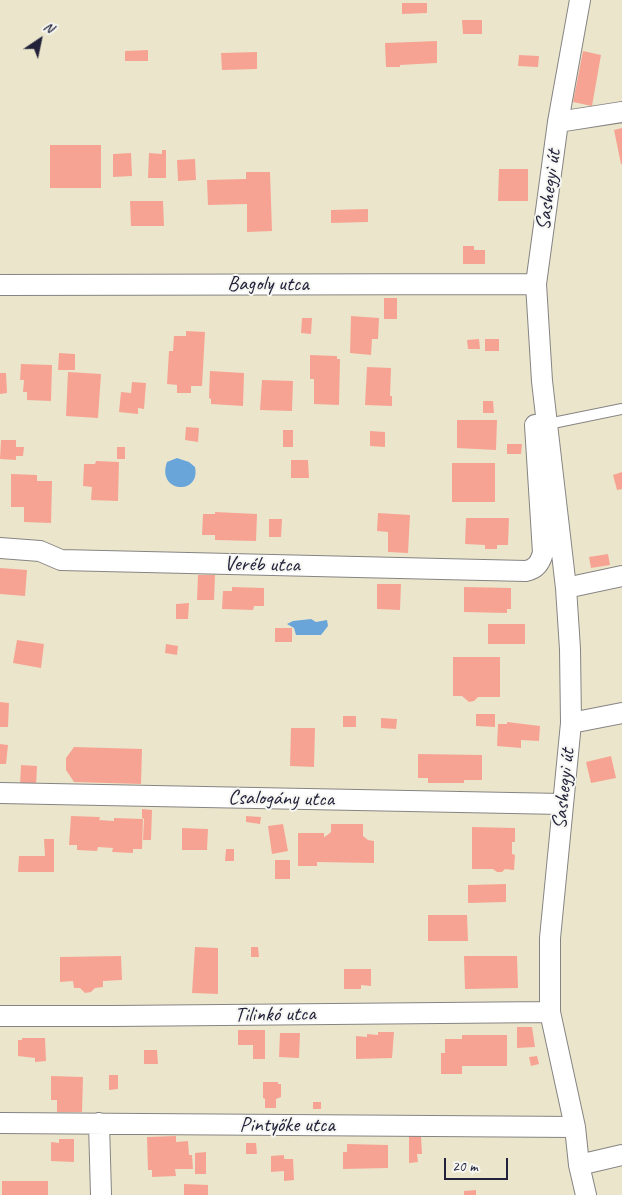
<!DOCTYPE html>
<html>
<head>
<meta charset="utf-8">
<style>
  body { margin:0 }
  #map { position:relative; width:622px; height:1195px; overflow:hidden; background:#ebe6cb; font-family:Caveat,sans-serif }
  canvas { display:block }
  .north { position:absolute; left:15px; top:15px; width:50px; height:50px; -webkit-text-stroke:4px #f6f6f2; paint-order:stroke; rotate:34deg; font-size:14px; font-weight:700; line-height:20px; text-align:center; color:#22223b }
  .north::after { content:''; display:block; margin:auto; width:18px; height:22px; background:#22223b; clip-path:polygon(50% 0,100% 100%,50% 72%,0 100%) }
  .scale { position:absolute; left:444px; top:1158px; width:64px; height:22px; box-sizing:border-box; border:2px solid #22223b; border-top:0; padding-left:6px; font-size:15px; line-height:18px; white-space:nowrap; color:#22223b; -webkit-text-stroke:4px #f6f6f2; paint-order:stroke }
</style>
</head>
<body>
<div id="map">
<canvas width="622" height="1195"></canvas>
<div class="north">N</div>
<div class="scale">20 m</div>
</div>
<script>
const context = document.querySelector('canvas').getContext('2d');
context.lineJoin = 'round';
function fill(path, color) { context.fillStyle = color; context.fill(path, 'evenodd'); }
function stroke(path, color, width, dash) { context.strokeStyle = color; context.lineWidth = width; context.lineCap = dash ? 'butt' : 'round'; context.setLineDash(dash || []); context.stroke(path); }
function label(font, color, halo, rows, align = 'center') {
  context.font = font + ' Caveat,sans-serif'; context.lineWidth = 4; context.setLineDash([]); context.textBaseline = 'middle'; context.strokeStyle = halo; context.fillStyle = color; for (const [text, x, y, turn = 0] of rows) {
    context.save(); context.translate(x, y); context.rotate((+turn || 0) * Math.PI / 180); context.textAlign = isNaN(turn) ? turn : align; if (halo) context.strokeText(text, 0, 0); context.fillText(text, 0, 0); context.restore();
  }
}
const water = new Path2D(`
  M177,458L189,462L195,467C201,496 156,493 167,462Z
  M311,619L316,622L327,620L328,626L321,635H296L294,628L287,624L293,621Z`);
const building = new Path2D(`
  M402,3H427V13L402,14Z
  M462,20H482V34H463Z
  M437,41V63L400,65V67H386L385,43Z
  M148,50V61H125V51Z
  M583,51L601,55L592,106L573,102Z
  M257,52V69L222,70L221,53Z
  M519,55L539,56L538,67L518,66Z
  M622,128V164H621L614,130Z
  M50,145H101V188H50Z
  M162,150H166V178H148L149,153L162,154Z
  M131,153L132,176L113,177V154Z
  M195,159L196,180L178,181L177,160Z
  M499,169H528V201H498Z
  M246,172H270L272,231L247,232V204L208,205L207,180L246,179Z
  M130,201H163L164,226H131Z
  M368,209V222L331,223V210Z
  M463,246H474V250H485V264H463Z
  M384,298H397V319H384Z
  M351,316L379,318L378,339H372L371,355L350,353Z
  M302,318H312L311,334L301,333Z
  M186,331L205,332L202,386H191V393H177V385L167,384L169,351H173L174,336H186Z
  M479,339L480,349H468L467,340Z
  M485,339H499V351H485Z
  M59,353L75,354V370H58Z
  M310,355L337,356V359H340L339,405L314,404V379H310Z
  M21,364L52,365L51,401L27,400V392H23L24,380H20Z
  M367,367L391,368L390,396H392V406L365,405Z
  M210,371L244,373L243,406L211,404V399L209,398Z
  M68,372L101,374L98,418L66,416Z
  M0,373H6L7,393L0,394Z
  M262,380L293,381L292,411L260,410Z
  M132,382L146,383L144,409L138,408V414L119,412L121,392L131,393Z
  M483,401H493L494,413H483Z
  M457,420H497L496,450L457,448Z
  M186,427L199,428L198,442L185,440Z
  M283,430H293V447H283Z
  M370,431L385,432V447L370,446Z
  M1,440H16V447H24L23,456H16V460L0,459Z
  M507,444H522L521,454H507Z
  M117,447H125V459H117Z
  M291,460H308L309,478H291Z
  M96,461L119,462L118,501L91,500L92,487L83,486L84,464H95Z
  M452,463H495V502H452Z
  M622,472V489L617,490L613,475Z
  M11,474L37,475V481H52L51,523L24,522V507H11Z
  M215,512L257,514L256,541L215,540V535H202L203,514H215Z
  M378,513L410,515L408,553L388,552V532L377,531Z
  M466,518H509L508,545H497V549H485V545L465,544Z
  M269,519H282L281,537H269Z
  M608,554L610,565L591,568L589,557Z
  M0,568L27,570L25,596L0,594Z
  M198,575H215L214,600H197Z
  M377,584H401L400,610L377,609Z
  M232,587L264,588V606H254L253,610L222,609L223,591H232Z
  M464,587L511,588V609H507V613L464,612Z
  M189,603L188,619H176V604Z
  M488,624H525V644H488Z
  M275,628H292V642H275Z
  M17,640L44,644L41,668L13,663Z
  M166,644L178,646L177,655L165,653Z
  M453,657H500V697H478L474,701L469,702L462,696H453Z
  M0,702L9,703L8,727H0Z
  M476,714H495V727L476,726Z
  M343,716H356V727H343Z
  M381,718L397,719L396,729L381,728Z
  M507,722L540,726L539,741L521,740V748L497,746L498,724H507Z
  M291,728H315L314,767L290,766Z
  M0,744L8,745L6,764H0Z
  M74,747L142,749L141,784L74,782L66,770V758Z
  M418,754L482,755V780H464V783H428V778H418Z
  M611,756L616,778L591,783L586,762Z
  M21,765L37,766L36,786H20Z
  M142,809L152,810L151,840H143L144,819L142,818Z
  M71,816L100,817L99,820L114,821V818L143,819L142,849H133V853L112,852L113,848L98,847L97,851L77,850V845H69Z
  M246,816L261,817L260,824L246,822Z
  M283,824L288,851L272,854L268,826Z
  M331,824H363V836L368,840L374,841V863L317,862V866H298V833H324V837L326,836L331,832Z
  M472,827L515,828V842H512V854L515,855L514,870L505,869L502,872H497L493,869H472Z
  M182,828L208,829L207,850H182Z
  M44,839H54V872H18L19,856H45Z
  M226,849H234V861H225Z
  M275,860H290V879H275Z
  M506,884V902L468,903V885Z
  M428,915H467L468,941H428Z
  M195,947L218,948V994L192,993Z
  M251,947H258L259,957H251Z
  M121,956L122,980L103,981V987L95,988L91,992L85,993L80,988H74L73,981L60,982V957Z
  M464,956H517L518,988L465,989Z
  M344,969H371V986L361,985V989H344Z
  M517,1027H532L535,1047L517,1048Z
  M238,1030H265V1059H253V1045H238Z
  M378,1032H394L392,1058L356,1059V1036L367,1037V1034L378,1035Z
  M280,1033H300L299,1058L279,1057Z
  M462,1035H507V1066H462V1074H441V1053H445V1039H462Z
  M22,1038H45L46,1061L35,1062V1058L18,1056V1040H22Z
  M144,1050H157L158,1064H144Z
  M537,1056L539,1064L531,1066L529,1057Z
  M109,1075H118V1089L109,1090Z
  M51,1076L83,1077L82,1112H57V1100H51Z
  M263,1082H278V1084H281V1097L276,1099V1108H265V1099L263,1098Z
  M313,1102H321V1109H313Z
  M176,1136V1142L188,1141L189,1155H192L193,1169H175L176,1176L152,1177V1170H148L147,1137Z
  M409,1136H421L422,1154H417L418,1162L409,1163Z
  M59,1139H74V1162L51,1161V1142L59,1143Z
  M246,1143H256L257,1154H246Z
  M347,1144L388,1145V1168L343,1169V1152H347Z
  M206,1152V1174H195V1153Z
  M284,1155V1159H293L294,1180L284,1181V1171L271,1172V1156Z
  M2,1181H48V1195H2Z
  M184,1184L208,1185V1195H184Z
  M476,1190V1195H464V1191Z`);
const service = new Path2D(`
  M548,424L622,409`);
const minor = new Path2D(`
  M580,0L558,122L536,284L542,381L566,588L570,649L571,723L550,938V1012L575,1127L579,1165L586,1195
  M558,122L622,112
  M0,285L536,284
  M0,548L40,551L61,560L526,571C536,569 540,563 543,553L535,425
  M566,588L622,576
  M571,723L622,713
  M0,793L562,804
  M0,1016H114L550,1012
  M0,1123L575,1127
  M99,1123L101,1195
  M579,1165L622,1155`);
const streetNames = [
  ["Sashegyi út",549,190,-82],
  ["Bagoly utca",268,284],
  ["Veréb utca",262,565,1],
  ["Sashegyi út",564,789,-84],
  ["Csalogány utca",281,799,1],
  ["Tilinkó utca",275,1015,-1],
  ["Pintyőke utca",287,1125]
];
fill(water, '#6aa5da');
fill(building, '#f7a394');
stroke(service, '#868483', 12);
stroke(minor, '#868483', 22);
stroke(service, '#fff', 10);
stroke(minor, '#fff', 20);
label('21px', '#22223b', '#f6f6f2', streetNames);
</script>
</body>
</html>
